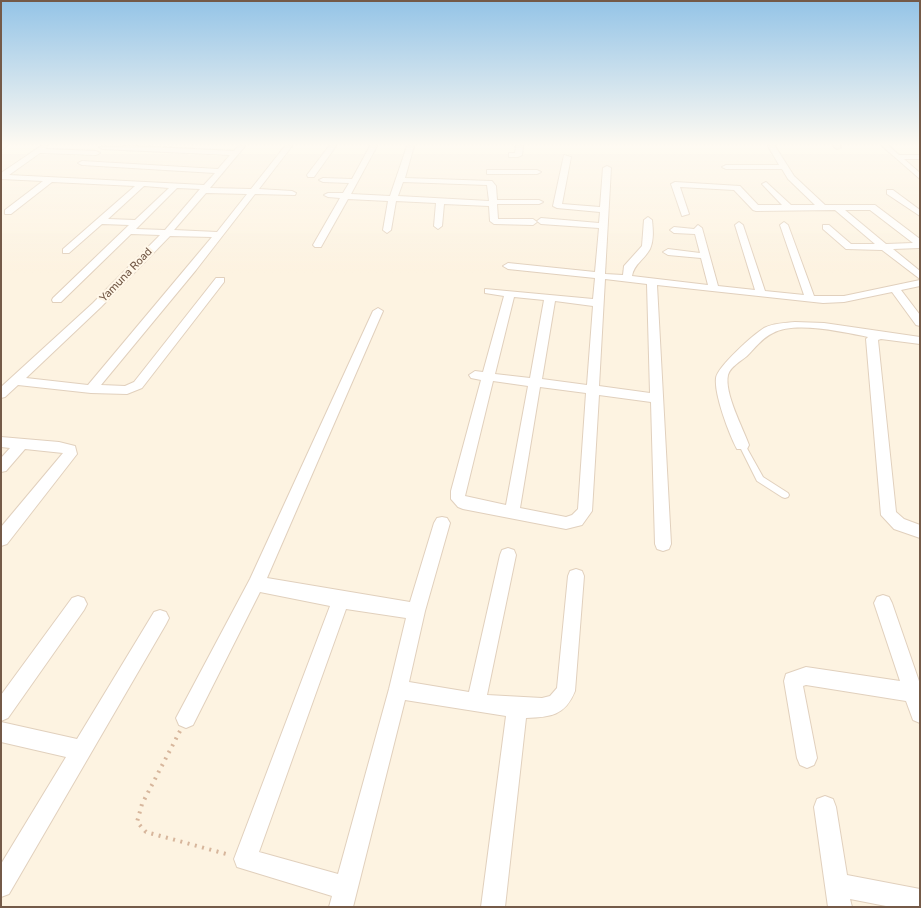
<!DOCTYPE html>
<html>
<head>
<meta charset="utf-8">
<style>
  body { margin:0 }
  #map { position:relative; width:921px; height:908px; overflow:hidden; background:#fdf3e1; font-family:Rubik,sans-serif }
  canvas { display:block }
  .frame { position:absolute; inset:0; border:2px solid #745a48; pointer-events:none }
</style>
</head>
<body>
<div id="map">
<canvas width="921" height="908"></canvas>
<div class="frame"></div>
</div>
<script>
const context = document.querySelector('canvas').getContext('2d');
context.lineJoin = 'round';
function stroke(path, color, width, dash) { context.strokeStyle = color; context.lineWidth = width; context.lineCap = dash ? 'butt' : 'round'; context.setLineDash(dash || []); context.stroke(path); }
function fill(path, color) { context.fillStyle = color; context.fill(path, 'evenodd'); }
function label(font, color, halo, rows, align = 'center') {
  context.font = font + ' Rubik,sans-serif'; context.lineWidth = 4.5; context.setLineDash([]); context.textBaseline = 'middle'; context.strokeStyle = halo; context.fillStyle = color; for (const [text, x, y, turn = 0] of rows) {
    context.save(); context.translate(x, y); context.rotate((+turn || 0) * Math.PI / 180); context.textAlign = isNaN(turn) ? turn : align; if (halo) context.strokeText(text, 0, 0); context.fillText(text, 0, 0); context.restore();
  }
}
const path = new Path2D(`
  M180,731L142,804L137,822L146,832L230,855`);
const lane = new Path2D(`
  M742,442L744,443L763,477L788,493L789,495L788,497L785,498L782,497L757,481L739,445Z`);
const street = new Path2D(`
  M1,146H7L1,150Z
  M41,146H47L46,149L96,151L100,153L96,155L40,153L9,175L204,185L215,173L82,165L78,163L82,161L218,169L230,155L103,149L99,147L132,146L234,151L238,146H245L210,188L251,189L285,146H292L259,189L292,191L296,193L295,195L255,194L196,270L101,385L125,386L134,382L216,278H224V282L142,388L127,394L91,393L18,385L5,397L1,398V387L93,303L160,235L131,234L61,302H53L52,300L53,298L129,225L102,224L69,253H63V249L135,186L52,182L11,214H5V210L43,181L1,179V173ZM144,186L169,188L135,220L108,219ZM177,188L200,189L165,230L136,229ZM206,193L247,194L217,232L174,230ZM170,236L212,237L88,385L26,378L101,307Z
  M329,146H336L314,177H308L307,175Z
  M370,146H377L351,194L390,196L407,146H414L405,178L492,181L496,186L497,200H539L543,202L539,204H497L498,219H533L537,222L533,225L494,224L490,221L489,206L444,204L442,226L438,229L434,226L436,203L396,201L391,230L387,233L383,230L388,201L348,199L321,247H315L313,245L340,198L328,197L324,195L328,193H343L349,183L323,182L319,180L323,178L352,179ZM403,182L487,185L489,201L398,196Z
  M516,146H523L522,155L518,157H509V153H515Z
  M768,146H775L794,176L825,205H875L920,239V248L893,249L920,271V279L882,250L846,249L823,229V225H829L851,244H875L835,210L756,211L753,210L734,190L680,187L689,214L682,216L671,184L675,182L740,186L758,205H782L762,184L766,182L791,205H815L788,179L782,169H726L722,167L726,165H779ZM845,210H870L913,243L886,244Z
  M833,146H840L841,147L837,149Z
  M882,146H889L899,155H920V159H904L920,173V179Z
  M564,155L571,157L562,204L600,207L603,168L607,166L611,168L605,274L623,275L624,266L642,246L644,220L648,217L652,220C653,230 654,240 650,249C644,260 634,264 632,276L708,285L701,258L668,255L663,252L668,249L700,253L695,234L674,233L670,230L674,227L694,229L698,225L702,228L718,286L755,290L735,225L739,222L743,225L765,291L804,295L780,225L784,222L788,225L814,296H844L920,280V286L901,290L920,315V326L916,325L892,292L844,302L823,303L657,285L671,544L669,549L663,551L657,549L655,544L651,402L599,395L592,511L582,525L566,529L463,509L458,507L451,499V491L481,380L471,378L469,375L475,371L483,372L504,296L485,293V289L593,299L595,278L508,269L503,266L508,263L595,272L599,228L541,224L537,221L541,218L599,223L600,212L557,208L553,206ZM605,279L647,284L650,393L599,386ZM514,297L544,300L530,378L495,374ZM555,301L593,306L587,385L542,379ZM493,381L528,386L506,505L465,496ZM540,387L586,393L578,509L572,515L566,517L520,508Z
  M487,170H537L541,172L537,174H487Z
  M887,190H893L920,210V216L887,194Z
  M378,308L383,311L267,578L410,602L434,523L437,518L442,517L447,518L450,523L425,611L409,682L469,692L500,555L502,550L508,548L514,550L516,555L487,695L542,698L550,696L557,688L568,576L570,571L576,569L582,571L584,576L575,691C565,716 550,717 526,718L505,907H481L506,716L405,700L353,907H329L332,896L237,867L234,859L330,606L260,592L193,725L186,728L179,725L176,718L250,579L373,311ZM346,609L406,618L389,689L338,874L259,852Z
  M795,322L824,323L920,337V344L881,339L878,340L896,512L904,519L920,525V538L894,529L881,515L866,339L868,337C843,332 795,321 773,333C762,338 755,348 747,356C741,361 730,367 728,375C724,393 743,428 749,445L747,449H737C729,434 714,394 716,378C717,367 754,334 764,328C774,323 785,323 795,322Z
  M1,437L59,442L75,446L77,454L7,544L1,546V527L63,453L25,449L6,471L1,472V458L10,448L1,447Z
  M883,595L889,597L892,603L920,684V723L913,720L906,701L806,685L803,686L817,758L814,765L807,768L800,765L797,758L784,681L786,674L806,667L900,681L874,603L877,597Z
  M78,596L84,598L87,604L84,610L8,718L1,721V695L72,598Z
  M160,610L166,612L169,618L166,624L9,894L1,897V864L66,757L1,742V722L77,739L154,612Z
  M825,796L833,799L836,807L847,875L920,889V907H891L850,899L852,907H828L814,807L817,799Z`);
const farStreetnames = [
  ["Yamuna Road",126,275,-46]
];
stroke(lane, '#e1d0bd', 2);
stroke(street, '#e1d0bd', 2);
stroke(path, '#d7b69c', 4, [2, 5.5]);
fill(lane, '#fff');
fill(street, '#fff');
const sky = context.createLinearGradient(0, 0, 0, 273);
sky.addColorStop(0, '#94c4e7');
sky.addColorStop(0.53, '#fefaf2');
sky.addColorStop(1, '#fefaf200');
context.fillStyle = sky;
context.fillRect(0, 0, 921, 273);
label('11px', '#745a48', '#fff7e8', farStreetnames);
</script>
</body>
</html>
